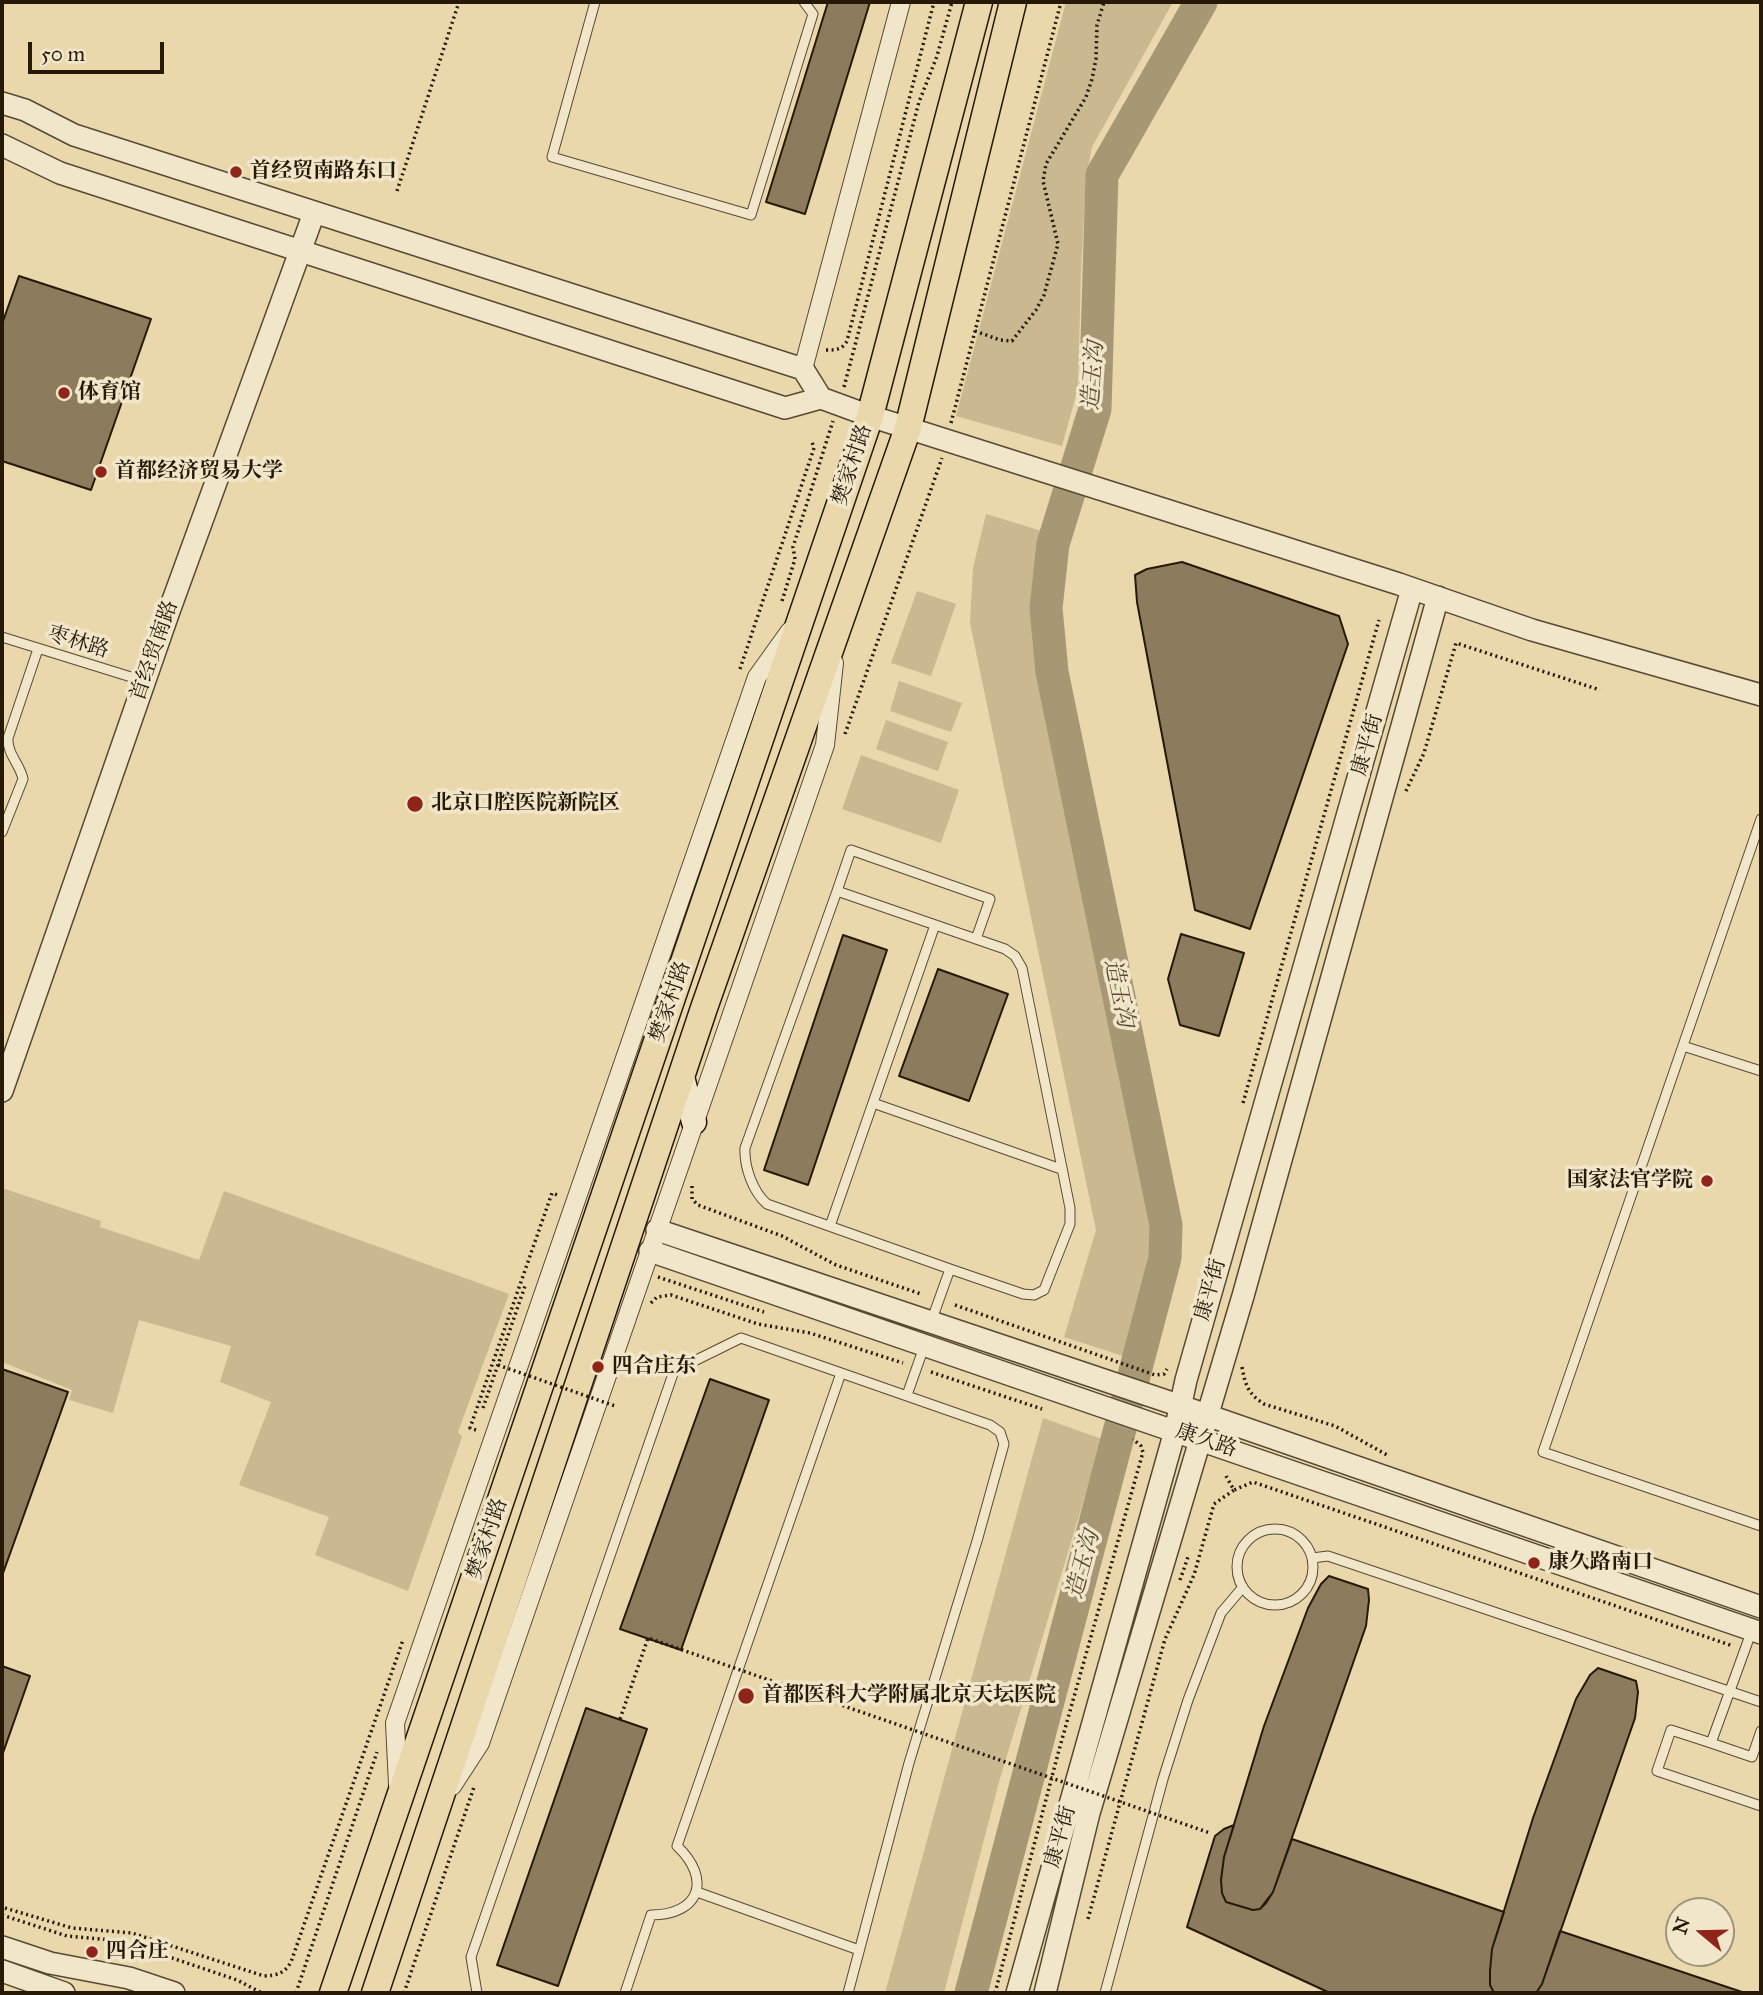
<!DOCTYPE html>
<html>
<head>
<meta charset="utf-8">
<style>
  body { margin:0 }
  #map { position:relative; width:1763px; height:1995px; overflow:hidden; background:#ead8ac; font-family:"IM FELL Great Primer",serif }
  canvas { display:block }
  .frame { position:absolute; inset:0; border:4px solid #261908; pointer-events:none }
  .north { position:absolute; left:1665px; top:1897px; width:70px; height:70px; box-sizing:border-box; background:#f1e6c9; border:2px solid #a0947c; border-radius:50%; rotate:289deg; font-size:19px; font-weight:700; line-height:28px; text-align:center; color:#261908 }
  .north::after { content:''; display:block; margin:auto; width:24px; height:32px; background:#8f2418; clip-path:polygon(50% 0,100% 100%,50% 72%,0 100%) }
  .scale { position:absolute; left:28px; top:42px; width:136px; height:32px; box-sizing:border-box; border:4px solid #261908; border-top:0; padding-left:9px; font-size:21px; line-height:24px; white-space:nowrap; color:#261908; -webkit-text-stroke:5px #f1e6c9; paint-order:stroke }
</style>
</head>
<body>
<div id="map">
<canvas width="1763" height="1995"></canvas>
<div class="frame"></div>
<div class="north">N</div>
<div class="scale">50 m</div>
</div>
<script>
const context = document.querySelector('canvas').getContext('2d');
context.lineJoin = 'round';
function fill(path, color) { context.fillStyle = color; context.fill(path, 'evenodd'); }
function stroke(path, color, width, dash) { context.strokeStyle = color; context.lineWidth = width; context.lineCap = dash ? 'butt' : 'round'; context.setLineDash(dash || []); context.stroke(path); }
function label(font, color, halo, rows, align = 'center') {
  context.font = font + ' "IM FELL Great Primer","Noto Serif SC",serif'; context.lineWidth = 7; context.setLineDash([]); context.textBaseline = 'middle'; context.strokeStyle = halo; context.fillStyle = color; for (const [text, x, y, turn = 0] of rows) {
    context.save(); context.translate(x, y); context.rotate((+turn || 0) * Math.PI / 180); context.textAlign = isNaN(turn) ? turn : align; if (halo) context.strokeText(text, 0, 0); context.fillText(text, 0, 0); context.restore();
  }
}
const green = new Path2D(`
  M1066,2H1173L1092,147L1086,179L1081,272L1078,388L1062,446L956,416Z
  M986,514L1042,531C1035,572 1034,611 1035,653L1155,1226L1153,1253L1126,1357L1064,1337L1096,1230L970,623L973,568Z
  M917,591L956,604L931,676L891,663Z
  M899,681L962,703L951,732L890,711Z
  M886,720L948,742L938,771L876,749Z
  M861,755L959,790L941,843L842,809Z
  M2,1188L101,1221L100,1227L199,1260L224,1191L509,1294L458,1432L462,1437L408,1591L315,1555L329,1517L239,1485L271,1402L220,1382L231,1346L139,1320L113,1413L69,1400L72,1390L2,1362Z
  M1043,1418L1102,1439L999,1782L944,1993H885Z`);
const river = new Path2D(`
  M971,1993L1165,1258L1166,1225L1052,672L1046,608L1053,544L1095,409L1102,175L1201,2`);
const building = new Path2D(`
  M828,2H870L805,214L766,202Z
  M19,276L151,319L91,490L2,461V324Z
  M1182,562L1339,616L1348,644L1250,929L1195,910L1137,602L1135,575L1147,569Z
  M1181,934L1244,953L1219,1036L1180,1025L1168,979Z
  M843,935L887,950L808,1185L764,1170Z
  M938,969L1008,994L969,1101L899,1076Z
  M2,1369L68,1392L2,1576Z
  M710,1379L769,1400L681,1650L620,1629Z
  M1329,1576L1368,1589L1369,1600L1366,1626L1273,1892L1260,1909L1253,1910L1226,1902L1222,1893L1221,1880L1224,1857L1264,1726L1308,1608L1321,1584Z
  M2,1666L30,1676L3,1753H2Z
  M1598,1668L1636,1681L1638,1692L1635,1718L1542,1984L1536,1993H1494L1490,1985V1971L1492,1949L1533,1818L1576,1699L1590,1675Z
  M586,1708L647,1729L558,1986L497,1965Z
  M1234,1825L1224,1857L1221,1880L1222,1893L1226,1902L1253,1910L1260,1909L1266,1903L1273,1892L1292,1839L1504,1912L1492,1949L1490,1971V1985L1494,1993H1330L1187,1927L1215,1836L1224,1829Z
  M1560,1931L1745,1993H1536L1542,1984Z`);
const path = new Path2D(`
  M397,191L459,2
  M975,331L1000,340L1012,341L1036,310L1044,295L1058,244L1043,181L1046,164L1086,97L1092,79L1096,59L1097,25L1104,2
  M826,350C836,350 842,350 847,341L934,2
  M844,387L919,102L937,56L952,2
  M951,423L1061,2
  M782,601L795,559L793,547L833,421
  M740,669L814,448L812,442
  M845,734L942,458
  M1406,791L1424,753L1456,643L1600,690
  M1243,1103L1379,620
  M692,1186V1199L698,1205L782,1236L836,1265L921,1294
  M658,1277L764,1312
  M651,1303L657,1297L671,1295L758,1324L810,1333L903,1363
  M955,1305L1155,1375L1164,1374L1167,1369
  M1242,1367C1245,1384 1248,1394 1264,1404L1335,1426L1389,1456
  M931,1372L1042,1409
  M483,1408L525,1286
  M476,1430L470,1428L552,1193L557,1195L558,1192
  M1226,1476L1234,1490L1253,1482L1733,1646
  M1180,1580L1188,1557
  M5,1908L72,1928L132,1933L264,1976C277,1975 284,1974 291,1962L403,1640
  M2,1915L67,1936L122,1941L237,1980L262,1993
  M1088,1919L1165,1639L1194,1575L1214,1504L1234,1490
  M296,1993L377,1752
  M404,1993L474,1787
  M995,1993L1059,1750L1143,1452L1141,1446L1133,1439`);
const service = new Path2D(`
  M595,2L552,157L751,215L813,14L804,2
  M2,637L144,681
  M1761,819L1543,1452L1761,1526
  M2,832L23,779C20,764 7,754 8,738L38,649
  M837,891L851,850L990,899L976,939
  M1683,1046L1761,1071
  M873,1103L1061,1169
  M830,1226L935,925
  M931,1322L950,1269L1023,1294L1034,1295L1044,1290L1070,1224V1208L1022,968L1015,956L1005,949L837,891L745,1148C744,1167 753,1192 767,1204L950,1269
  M907,1395L924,1347
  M1237 1567a38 38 0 1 1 76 0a38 38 0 1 1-76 0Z
  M1312,1558L1328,1556L1761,1702
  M1752,1630L1711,1743L1752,1757L1761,1731
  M1711,1743L1671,1730L1657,1771L1761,1806
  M697,1892L859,1950
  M477,1993L471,1957L674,1371L741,1338L990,1425L1000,1432L1004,1444L977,1541L909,1763L848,1993
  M625,1993L651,1915C700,1915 712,1879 677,1846L841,1373
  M1105,1993L1163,1779L1188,1700L1221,1613L1243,1587`);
const minor = new Path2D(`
  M803,369L901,2
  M398,1785L395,1723L757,677L790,631
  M452,1786L480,1743L825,745L834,663`);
const tertiary = new Path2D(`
  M2,103L25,110L74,135L803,369L821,398
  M2,145L60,173L785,408L821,398L870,416L1399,584L1532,630L1761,695
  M2,1091L168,614L314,213
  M657,1230L1169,1402L1761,1607
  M650,1251L1761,1633
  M2,1947L50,1963L129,1978L174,1993
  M2,1971L64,1993
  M1017,1993L1175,1431L1186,1380L1412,589
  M1045,1993L1089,1813L1243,1296L1438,597`);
const secondary = new Path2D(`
  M682,1077L694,1122`);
const primary = new Path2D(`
  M333,1993L870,416L979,2
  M375,1993L704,1008L908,428L1013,2`);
const pathBridge = new Path2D(`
  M498,1365L615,1406
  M620,1719L648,1638L1210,1833`);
const markers = [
  [236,172,7,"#8f2418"],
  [64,393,7,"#8f2418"],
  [101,472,7,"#8f2418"],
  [415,804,9,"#8f2418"],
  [1707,1181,7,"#8f2418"],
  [598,1367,7,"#8f2418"],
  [1534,1563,7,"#8f2418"],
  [746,1696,9,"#8f2418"],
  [92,1952,7,"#8f2418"]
];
const poiNames = [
  ["首经贸南路东口",250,172],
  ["体育馆",78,393],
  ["首都经济贸易大学",115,472],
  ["北京口腔医院新院区",431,804],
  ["国家法官学院",1693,1181,"right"],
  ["四合庄东",612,1367],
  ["康久路南口",1548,1563],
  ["首都医科大学附属北京天坛医院",762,1696],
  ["四合庄",106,1952]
];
const streetNames = [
  ["樊家村路",853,465,-72],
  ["枣林路",78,643,17],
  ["首经贸南路",155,651,-71],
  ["康平街",1368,745,-74],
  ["樊家村路",671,1002,-71],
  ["康平街",1211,1290,-74],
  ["康久路",1206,1441,19],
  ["樊家村路",488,1539,-71],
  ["康平街",1061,1837,-74]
];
const waterNames = [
  ["造玉沟",1094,376,-86],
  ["造玉沟",1118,993,78],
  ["造玉沟",1084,1565,-75]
];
fill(green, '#c9b890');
stroke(river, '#a79774', 33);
fill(building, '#8c7c5d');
stroke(building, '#261908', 2);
stroke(service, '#574931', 11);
stroke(minor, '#574931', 20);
stroke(tertiary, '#574931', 24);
stroke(secondary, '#261908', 27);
stroke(primary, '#261908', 29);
stroke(path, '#261908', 3.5, [2, 3.5]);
stroke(service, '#f1e6c9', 9);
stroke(minor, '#f1e6c9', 18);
stroke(tertiary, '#f1e6c9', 21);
stroke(secondary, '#f1e6c9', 24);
stroke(primary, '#ead8ac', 26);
stroke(pathBridge, '#261908', 3.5, [2, 3.5]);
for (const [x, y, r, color] of markers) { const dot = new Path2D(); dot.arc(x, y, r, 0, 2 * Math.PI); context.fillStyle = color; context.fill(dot); stroke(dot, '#f1e6c9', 2.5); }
label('bold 21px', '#261908', '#f1e6c9', poiNames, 'left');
label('21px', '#261908', '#f1e6c9', streetNames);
label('italic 23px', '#5a4b33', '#f1e6c9', waterNames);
</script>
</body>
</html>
